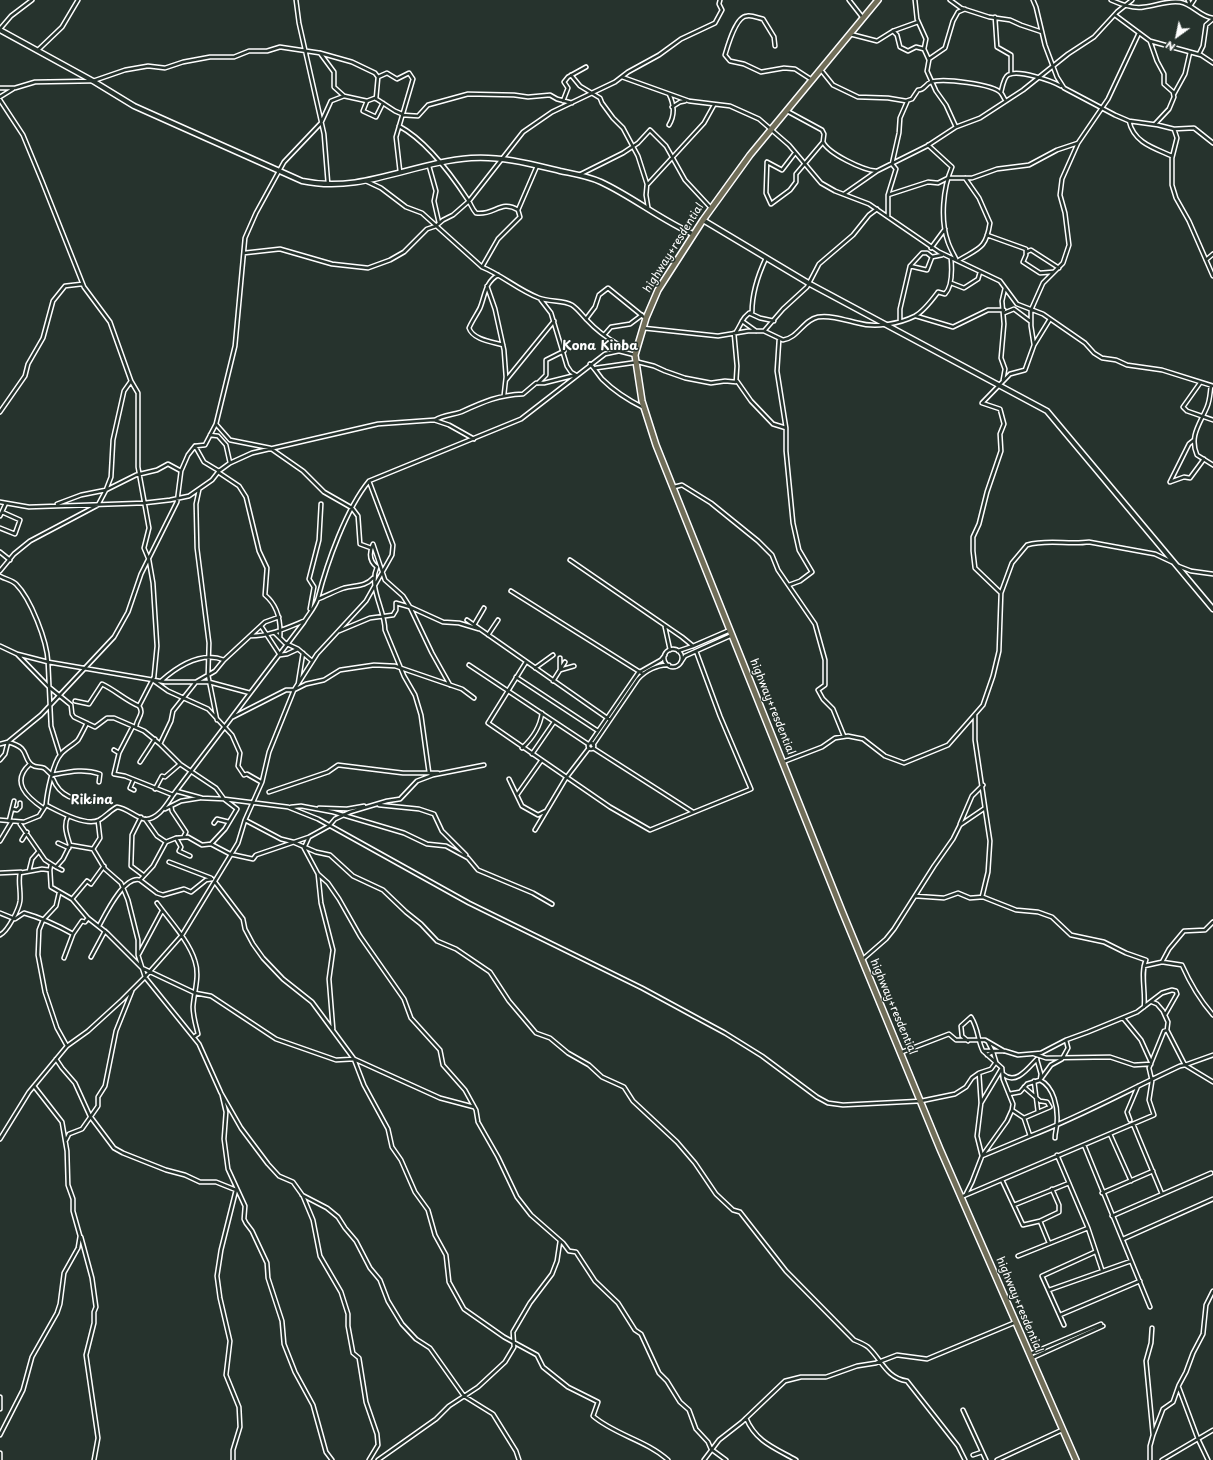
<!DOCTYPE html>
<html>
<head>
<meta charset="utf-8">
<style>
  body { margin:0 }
  #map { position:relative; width:1213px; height:1460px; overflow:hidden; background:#26332d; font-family:"Playpen Sans",sans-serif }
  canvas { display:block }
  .north { position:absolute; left:1157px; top:16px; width:40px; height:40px; -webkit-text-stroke:3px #26332d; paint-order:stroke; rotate:213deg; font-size:11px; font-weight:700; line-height:16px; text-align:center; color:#fff }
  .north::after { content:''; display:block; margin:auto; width:14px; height:18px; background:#fff; clip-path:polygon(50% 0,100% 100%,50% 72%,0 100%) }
</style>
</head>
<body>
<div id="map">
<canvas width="1213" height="1460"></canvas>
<div class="north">N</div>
</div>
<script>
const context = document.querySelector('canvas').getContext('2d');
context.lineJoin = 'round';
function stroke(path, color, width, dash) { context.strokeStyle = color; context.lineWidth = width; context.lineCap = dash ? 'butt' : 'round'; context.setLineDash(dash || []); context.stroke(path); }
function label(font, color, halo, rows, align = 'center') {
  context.font = font + ' "Playpen Sans",sans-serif'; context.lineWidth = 3; context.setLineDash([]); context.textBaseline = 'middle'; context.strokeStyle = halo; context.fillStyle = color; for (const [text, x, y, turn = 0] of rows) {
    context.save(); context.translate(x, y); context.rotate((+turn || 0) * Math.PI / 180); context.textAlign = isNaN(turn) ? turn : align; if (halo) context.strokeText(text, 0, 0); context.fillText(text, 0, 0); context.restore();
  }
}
const street = new Path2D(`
  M296,0L299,23L324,134L328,184
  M849,0L863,18
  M915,0L917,19L926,39L924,49L929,60L927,71L936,91L946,105L956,127
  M950,0L961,8L989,17L1010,20L1021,25L1042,32
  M1033,0L1036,7L1045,45L1057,77L1064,88L1115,115L1129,121L1158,125L1174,129L1194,128L1213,143
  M1111,0C1120,4 1134,9 1144,7C1156,6 1167,0 1180,2C1193,4 1200,17 1213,18
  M1188,0L1190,5
  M1190,6L1194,0
  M1115,15L1150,41L1201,55L1213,63
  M995,17L997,47L1011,55V74
  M0,29L11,16L32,0
  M893,31L897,35L900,47L908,51L916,47L924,49
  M850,34L877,41L893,31L918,22
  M1150,41L1157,61L1164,74V84L1173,92L1174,97L1169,109L1155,124
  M775,46L774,37L763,19C758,18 752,15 747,16C736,16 728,45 725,55L730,61L744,64L761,72L784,68L795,69L812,80
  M38,50L62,27L78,0
  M320,53L334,72V87L344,96
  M1199,54L1203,46L1206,25L1213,19
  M929,59L945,48L953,21L958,12L965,9
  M821,70L833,85L858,97L888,98L906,101L912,99L918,90C925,90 925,84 931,82C943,78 993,84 1001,93C1003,95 1004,99 1006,101
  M571,75L580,86L600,98L602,103L613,118L623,128L638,156L647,184L646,195L648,207
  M378,77L387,73L397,79L409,73L413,79L396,137L400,172
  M622,77L689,101L730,106L759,119L789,145L821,183L835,191L869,204L939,252L1000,281L1017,304L1043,314L1085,343L1094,353L1102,358L1116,360L1127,365L1162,370L1213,386
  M0,88H15L35,82L93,81L125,70L148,66L165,68L183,62L210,57H234L249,51H267L280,47L320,53L352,62L375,73L378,77
  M1001,92C1002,88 1004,77 1008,75C1018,69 1052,81 1061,86
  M669,94C674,104 675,115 669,125
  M1174,94L1185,74L1190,52
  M0,97L13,89
  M376,99L378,77
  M0,100L23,135L42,181L84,287L110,322L131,381L138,393V467L149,528L144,548L149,560L153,583L157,646L154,677L139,706C145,714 136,719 136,727
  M367,101L363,111L376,117L383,103
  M563,101L568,88L564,82L568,77L586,67
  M672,107L680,102L685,101
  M787,111L822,130L824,134L823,142C829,154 863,170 876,171
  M402,115L418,116L428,105L468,94L514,95L528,97L550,95L557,99L572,103
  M1129,121C1134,143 1154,148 1172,156
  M399,126C427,141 451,174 468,200C471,204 472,209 476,213C494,216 501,199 518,210
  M1174,129L1177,138L1172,158V185L1176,198L1189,221L1213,276
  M928,145L952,167C943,188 940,220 948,242C950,248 953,253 956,259
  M795,153L782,170L767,162L766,193L771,204L790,190L796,182V174L823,142
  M429,166L436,191L434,201L439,223
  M579,175L623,153L638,143L650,130L666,146L685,180L711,208
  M366,181L381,188L406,207L422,213L482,267C502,275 518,290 539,298C549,302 564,300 572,305C578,309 582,315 587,320C597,331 607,338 619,345V351
  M648,184L704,123L714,105
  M844,194L877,171L927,146L956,127L980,118L1023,90L1068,54L1094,37L1117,12L1132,0
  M888,195L928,182L938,183L948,178H972L997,169L1029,165L1057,150L1078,143L1108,99L1139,33
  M888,216V195L896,169L892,164L899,133L900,118L907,102
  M987,235L1026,249V255L1023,262L1040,273L1053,272
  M931,248L945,229
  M1026,252L1031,250L1059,268
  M244,253L280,249L332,264L368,268L390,260L404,252L427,229L436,226L443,220L453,215L469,201L523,132L552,112L615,82L628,72L659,55L681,39L715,23L722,10L719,4L720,0
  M932,257L942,255
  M959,260C979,248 986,249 990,223L979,198L965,178
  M1206,260L1213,254
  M910,266L927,270L932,257
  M482,267L498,239L520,217L518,210L537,166
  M498,275C485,282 485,296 480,308C477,314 472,321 469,328C473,340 493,342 503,345
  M951,283L964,288L978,279L980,272
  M487,286L495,309L504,350L506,377L504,395
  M541,300L551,313L567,366L571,372L576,375
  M749,313L760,318L774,321
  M1004,313L1014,309L1030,321
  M916,316L953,327L988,310H1004
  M586,319L595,307L599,295L608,288L645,318
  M900,320V309L910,266L922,253H927L932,257
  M742,321L756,331
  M643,328L718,336L748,331H764L783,340C798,338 803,320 818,317C831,315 845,320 858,323C875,328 899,324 915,316C924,311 932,300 938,292L945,294C953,286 952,269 951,258
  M764,331L783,309L807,287L819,264L853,235L869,215L877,209
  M736,332C741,325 743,315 752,312C752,293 758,275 766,258
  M604,335L611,327L630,324L642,315
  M779,340L777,371L786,428
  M1034,345L1031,326V310L1043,283L1063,263L1069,245L1065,213L1060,195L1062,179L1078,143
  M590,364C595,369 598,374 602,379C615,392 628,400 644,408
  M596,368L638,362L654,366L665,371L685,378L711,383L725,381L736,382L737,366L734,333
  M506,380L554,321
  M1003,380L1005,369L1001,358L1004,324L1002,301L1005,288
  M737,381L751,401L773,424L786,428V451L793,523L799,550L812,572L800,581L789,585
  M538,383L546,375V360L564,351
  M1200,383L1183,407L1187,411L1213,420
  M1211,386C1210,393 1210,400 1207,407C1200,424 1189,436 1197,455L1213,465
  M0,412L25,376L28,364L43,338L53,301L65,286L82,284
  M435,420C443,415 452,415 461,412C483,402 498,395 523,394L536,383H544L576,375
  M216,424L230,440L270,448L303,471L324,492L352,508L358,516L360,544L371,548
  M210,435L218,436L226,445L230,463
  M195,446L205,445L216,424L235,346L245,238L256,213L284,162L321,123L331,101L344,96L367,101L375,98L395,111L402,114
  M218,472L239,486L246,497L259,551L267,568L265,595C277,605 281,621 280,637
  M1170,482L1189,444L1194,440
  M1170,482L1184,477L1190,478L1204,459
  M674,487L682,485L711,503L758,541L772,555L778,570L815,624L825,660V685L818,690L823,699L833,709L844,736
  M199,490L196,504L197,548L209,643L208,675L217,720
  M0,502L29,507L144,503L170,500L189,496L212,480L219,471L230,463L252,453L378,424L434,420L449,425L474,439
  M57,504L81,495L106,490L136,475L157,470L168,464L181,471
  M0,516L6,503
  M0,528L15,534L20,520L2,512
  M0,552L10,560
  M570,560L682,637L693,646
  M1178,566L1191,571L1213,574
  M0,571L14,554L30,541L98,505L106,490L111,477L113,440L124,391L131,381
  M0,576C5,579 12,580 16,584C31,599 47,641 48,662L165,682H209L250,693
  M511,591L643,674
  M1001,593L975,568L973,551V537L979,524L987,492L1001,451L1000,434L1004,424L1000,409L982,403L1010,374L1025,370L1034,345L1050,319
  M318,599C326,596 335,591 344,588C355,585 365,587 373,578
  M310,609L314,587L309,579L319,540L321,504
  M467,620L610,720
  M474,625L484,608
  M261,626L280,655L287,654L298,649
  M665,627L670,650
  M339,631L370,618L393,615L396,610V603L410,607L432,653L450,685
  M275,633L285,643L298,649L312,661
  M488,635L498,620
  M250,636C270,636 287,628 304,621
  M0,646L17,654L48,662L51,726L60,755
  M664 658a9 9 0 1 1 18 0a9 9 0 1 1-18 0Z
  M678,651L693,646L730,630
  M17,654L49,687L71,705L72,714L74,717L95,727L107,718H114L144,731L160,744L180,764L216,788L224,799L237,809L225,829L211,844
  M560,658V670L574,666
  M526,662L488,723L610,807L650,830L751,789L720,716L696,651
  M681,662L685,656L732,635
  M469,665L588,744
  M535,668L553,655
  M516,677L598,731
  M154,681L168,691L208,709L232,735L240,753L238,766L244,775L247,774L261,782
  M161,681C178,666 201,651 224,660
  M553,681L565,662
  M298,684L303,653
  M75,701L89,704L102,684C115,690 125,700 139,706
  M233,717L286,690H294L306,684L324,680L340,670L374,665L395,666L462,689L474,698
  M133,726L119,753L114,774L125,776L173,795
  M590,743L638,673L661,660L665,655
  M588 746a3 3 0 1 1 6 0a3 3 0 1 1-6 0Z
  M0,744L8,742L41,715L114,637L128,612L141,574L177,502L181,471L188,455L195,446L204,462L219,471
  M160,744L171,721L173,711L196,682L215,671L224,660L265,622L279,617
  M593,745L638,679C645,671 658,664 669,665
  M522,748C533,738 540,728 542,713
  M593,748L693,812
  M114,750L119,753
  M532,754L554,722
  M0,760L5,754L8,742C31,748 22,758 32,765C36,768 40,766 44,768C47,770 49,773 52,775
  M140,762L155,739
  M783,762L822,747L835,738L848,736L863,739L885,756L904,763L948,745L983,705L993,676L999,651L1001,593L1012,563L1027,545C1047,539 1069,545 1089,542L1155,554L1172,562
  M30,764C10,782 27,797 43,808
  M52,775C68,772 83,768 100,774L99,782
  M433,775L429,773L421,715L415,695L404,676L385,630C385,609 368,588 377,567C369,561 369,553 373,544L385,580L403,596L410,607L443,622L459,623L479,629
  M53,779C60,797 75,800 93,802
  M509,779L522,806L538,815L546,811
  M133,781L130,788L134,790
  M155,789L162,776L165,777L180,764
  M176,791L202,798L224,799L288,807L318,819L469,903L642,988L725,1033L762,1056L817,1097L828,1103L843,1105L921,1101L955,1094L966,1087L972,1078L979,1073L991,1069L996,1062L993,1052
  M269,792L328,772L338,765L403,773H438
  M517,795L541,761
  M46,805C47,793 53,762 61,754C65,749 73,745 78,740C81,735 84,729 87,723
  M379,805L419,809L434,814L442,831L466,855
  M171,806L172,811L186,832L184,836
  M291,807L301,806L333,812L404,833L427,844L446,846L468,858L478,870L533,893L552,904
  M319,808L347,809L364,806
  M13,809L17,810L20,807V803
  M165,809L181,801L200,798
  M141,817L132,835L131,866L143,875
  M145,819L157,836L166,842
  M0,820L24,822L39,816L46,805C58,811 86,827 99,820C106,816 111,810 117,807C127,808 135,817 144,819C157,821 167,804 173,795L304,622C308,615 316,606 318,598C327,563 346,509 369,481L521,419L605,354L619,351L635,355
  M245,820L281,839L293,842L316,852L330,855L353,876L383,890L406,912L421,924L437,941L456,949L490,972L509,1001L536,1033L550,1038L568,1053L589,1065L602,1077L624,1087L633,1101L677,1142L695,1163L716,1194L733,1210L740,1212L786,1271L854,1340C859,1342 864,1344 868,1347C882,1360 886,1378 907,1381L958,1446L965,1460
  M9,821L14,801
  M214,823L217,819L229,822
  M20,824L45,860L56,867L63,859L70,845C67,835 63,826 68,816
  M960,824L972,796L983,785
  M535,830L566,778L589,748
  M309,837L304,848L318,874L328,883L339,899L360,936L404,999L411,1018L440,1050L443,1065L465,1090L476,1110L478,1122L498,1157L517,1197L531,1215L563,1243L569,1251L576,1252L595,1281L618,1303L635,1330L641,1334L659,1373L667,1381L680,1402L689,1410L696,1429L708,1442L711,1449L726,1460
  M176,838L181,847L179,851L190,856
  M22,840L27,832
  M0,841L12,821
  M58,843L69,848
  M70,845L93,849
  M93,849L105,869L121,883L128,900L138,940V955L145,977L199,1044L221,1093L241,1128L268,1164L279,1176L293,1182L303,1196L313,1220L320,1256L341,1292L348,1314V1326L353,1353L359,1358L366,1402L377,1434L378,1445L369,1460
  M93,849L100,838L98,821
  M169,862L211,878
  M51,864L50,870L51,887L72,899L88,918L107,933L142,968L195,993L211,996L276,1039L336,1060L354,1059L440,1098L474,1107
  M56,867L62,870
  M29,871L32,859L39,851
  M0,873L21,872
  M318,874L321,903L333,950L329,979L333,1029
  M140,880L153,866L166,842L176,838L188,837L202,845L211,844L230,854L253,859L256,855L309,837L329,826L335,819L350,812L387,801L400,799L417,781L433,775L484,765
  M215,882L243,919L245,929L253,944L263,958L283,979L312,1002L354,1059L364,1085L388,1129L392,1147L401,1160L415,1192L428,1210L435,1235L446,1255L449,1282L464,1309L504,1337L537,1355L543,1367L568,1387L598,1402L593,1416C615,1435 646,1440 668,1460
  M59,893L56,906L43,920L39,930L38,955L45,992L57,1028L67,1046
  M915,896L944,898L958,893L970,898L983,897L1016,910L1038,912L1052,917L1071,935L1104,942L1126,953L1146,960C1140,973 1146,992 1144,1007
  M982,897L988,872L990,841L985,808
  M72,899L87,881L91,884L104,866
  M157,903C170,921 189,941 195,961C200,976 194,992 193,1007C193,1016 196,1026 198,1034L195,1036
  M0,913L15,919L24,913C42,918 57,925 73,934
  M99,926C105,915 124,875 140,880L157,893L163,895L184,889L191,892L206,880L212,879
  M0,935C8,931 19,909 20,901C21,891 18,882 20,873L42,869L50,870
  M139,954L162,911
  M91,957L105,931
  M64,958L73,934L82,921L85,922L88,918
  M863,959L886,939L894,929L934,866L953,839L960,825L985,808L975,740V715
  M1162,962L1182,965C1190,983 1200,1000 1213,1015
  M1144,966L1162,962L1169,949L1184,931L1205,930L1213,922
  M1123,1018L1141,1040L1151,1062
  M968,1041L962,1036L961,1026L971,1017C979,1030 977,1039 983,1051H1005L1018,1055L1041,1053L1066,1040L1088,1032L1137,1012L1162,993L1172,990L1176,991L1177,994L1165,1015
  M902,1052L949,1034L956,1040H985L1004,1051
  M1034,1054L1046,1058L1110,1057L1134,1065L1151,1064
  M987,1055L993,1052L988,1042
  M56,1059L62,1068L75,1083L90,1116L114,1148L123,1153L166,1170L185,1175L200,1182H216L236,1190L221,1250L217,1276L220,1298L230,1341L226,1375L239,1407L240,1427L233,1450V1460
  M1185,1065L1213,1082
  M1185,1065L1213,1055
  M979,1073L981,1103L977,1136L982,1156L1030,1136
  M1003,1074C1016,1086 1029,1067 1037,1059
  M1034,1081L1038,1112
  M1024,1087L1040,1101L1047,1102L1050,1107L1024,1118
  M1009,1094L1020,1092L1027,1084L1040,1080L1041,1074L1037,1060
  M222,1095L226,1112L224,1139L228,1169L245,1206L244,1219L246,1223L252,1231L267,1263L268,1278L282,1321L284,1344L295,1372L313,1405L326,1452L332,1460
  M981,1103L1002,1068
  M1012,1110L1024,1118L1030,1136C1082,1116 1130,1089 1180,1066L1185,1065L1167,1030L1168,1022L1163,1011L1157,1004L1152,1002
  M1130,1120L1127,1112L1138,1086
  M1133,1124L1162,1194
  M1110,1134L1131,1181
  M1055,1138C1055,1132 1057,1128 1057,1122C1058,1108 1054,1087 1040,1080L1051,1065L1062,1059L1068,1048L1066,1040
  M0,1139L29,1092L67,1046L88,1031L122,1000L145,977L182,935L238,843L245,820L262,782L269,752L294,690L317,654L366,601L392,555L393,545L369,481
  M66,1140L69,1134L82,1129L98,1106V1097L105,1086L116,1031L132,991
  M1084,1145L1150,1307
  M1057,1155L1088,1228L1102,1270
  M1002,1180L1023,1225L1040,1221L1059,1212V1205L1052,1189
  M1102,1193L1153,1171
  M966,1194L972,1182L982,1156L1007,1121L1012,1110L1013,1104L1003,1079L1002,1068L983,1051
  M302,1195L327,1208L338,1217L345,1228L356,1241L370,1268L380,1280L388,1301L402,1324L416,1339L430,1348L464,1396L493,1414L516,1451L519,1460
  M961,1197L1154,1115L1149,1100L1152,1081L1149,1068L1164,1031L1167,1030
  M1014,1205L1069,1183
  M1112,1216L1211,1173
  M1040,1221L1049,1243
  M81,1237L92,1278L96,1307L94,1312V1323L86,1355L98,1438L94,1460
  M1123,1239L1213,1199
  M1018,1256L1088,1228
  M1049,1290L1131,1261
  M1060,1315L1140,1281
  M1064,1325L1042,1276L1095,1252
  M1030,1354L1101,1324
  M1032,1358L1103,1326
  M1179,1388L1198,1439L1208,1460
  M0,1397V1409
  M963,1410L986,1460
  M746,1418C756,1442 775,1448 796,1460
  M0,1435L23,1390L32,1357L57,1313L60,1304L64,1273L78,1248L80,1236L73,1211V1199L68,1185L67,1151L62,1122L34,1086
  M1153,1435L1163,1409L1173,1402L1179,1385L1186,1372L1193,1353L1203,1334L1206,1305L1213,1291
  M0,1453V1460
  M973,1455L982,1452
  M378,1460L436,1419L449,1406L478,1387L505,1362L514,1347L513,1332L530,1303L552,1274L557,1261L560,1241
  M704,1460L719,1440L742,1422L785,1381L801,1377H826L857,1366L876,1363L897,1355L927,1359L1016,1322
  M997,1460L1062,1430
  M1150,1460V1446L1153,1435L1146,1361L1151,1343L1152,1328
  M1162,1460L1213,1430`);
const secondary = new Path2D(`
  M0,30L93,81L134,106L302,181C362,194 413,162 471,158C502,156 531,164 560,171C574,174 588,176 601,182C633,197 661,220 693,234
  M703,220L810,284L1047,411L1213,609`);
const highway = new Path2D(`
  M878,0L750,155L703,220L658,290L646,318L635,355L642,401L656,445L842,911L940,1149L1076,1460`);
const streetNames = [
  ["highway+resdential",674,248,-58],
  ["highway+resdential",772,707,68],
  ["highway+resdential",893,1007,67],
  ["highway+resdential",1019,1305,67]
];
const quarterNames = [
  ["Kona Kinba",600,346],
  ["Rikina",92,800]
];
stroke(street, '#fff', 5.5);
stroke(secondary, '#fff', 7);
stroke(highway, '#fff', 8);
stroke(street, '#26332d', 2.5);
stroke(secondary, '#26332d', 4);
stroke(highway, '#716e59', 5);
label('11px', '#fff', '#26332d', streetNames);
label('bold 13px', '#fff', '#26332d', quarterNames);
</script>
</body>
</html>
